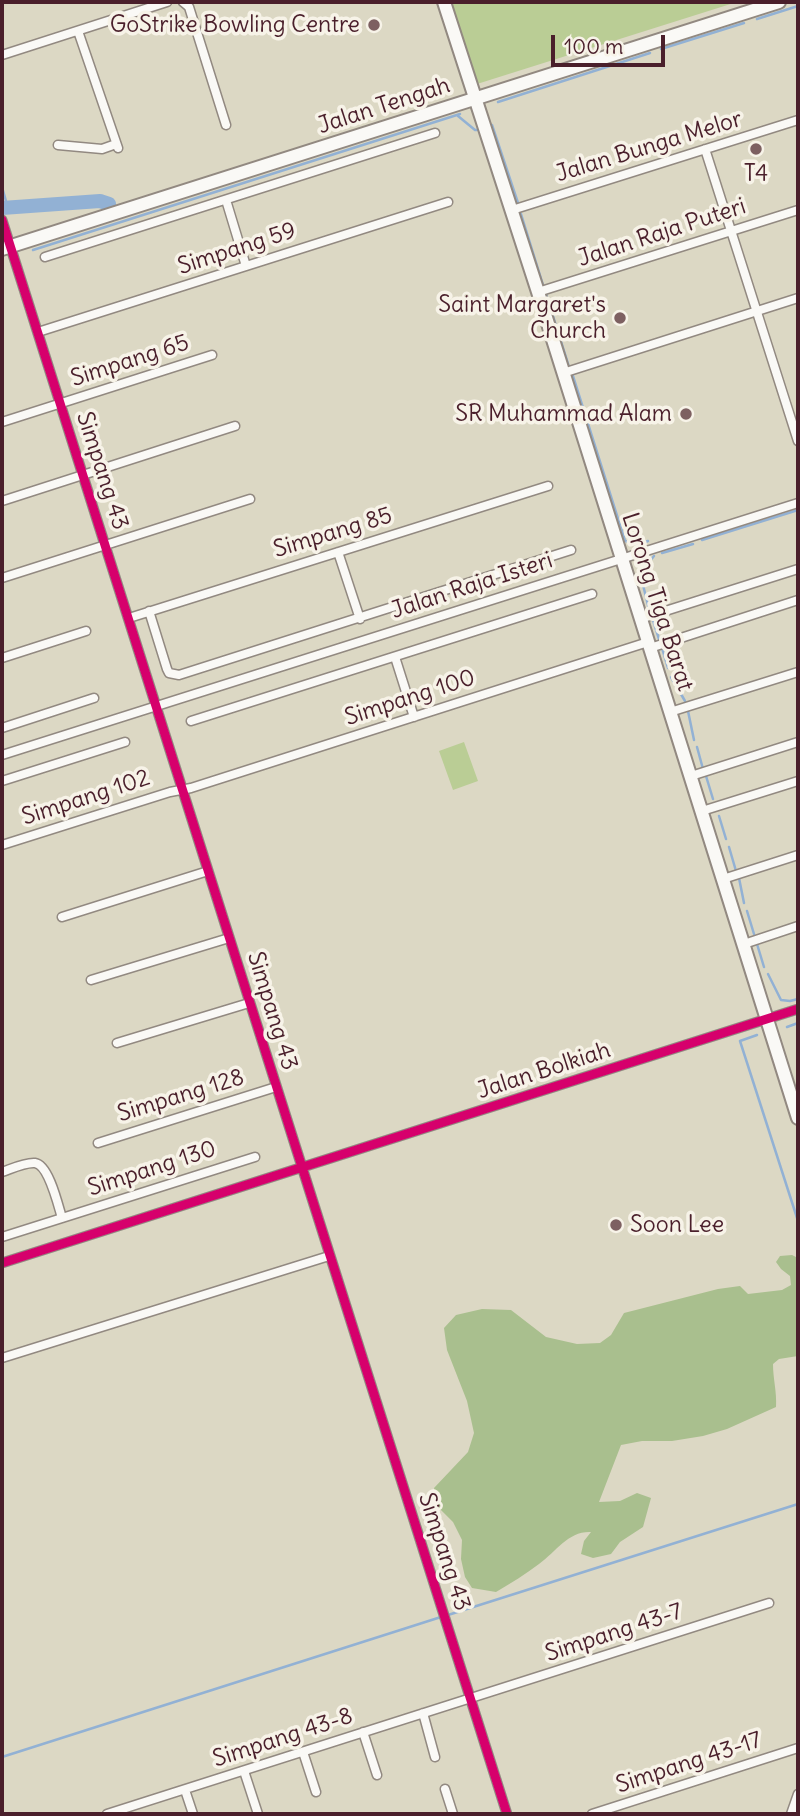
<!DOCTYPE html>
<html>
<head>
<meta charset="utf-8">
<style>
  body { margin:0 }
  #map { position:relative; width:800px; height:1816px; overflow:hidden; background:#dcd8c4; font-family:Delius,sans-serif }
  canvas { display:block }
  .frame { position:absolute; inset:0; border:4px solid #4a1f2b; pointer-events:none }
  .scale { position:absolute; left:551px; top:35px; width:114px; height:32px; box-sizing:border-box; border:4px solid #4a1f2b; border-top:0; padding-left:9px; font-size:21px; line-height:24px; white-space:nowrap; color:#4a1f2b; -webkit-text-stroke:5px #f7f3e8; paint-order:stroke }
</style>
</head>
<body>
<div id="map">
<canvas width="800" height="1816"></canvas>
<div class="frame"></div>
<div class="scale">100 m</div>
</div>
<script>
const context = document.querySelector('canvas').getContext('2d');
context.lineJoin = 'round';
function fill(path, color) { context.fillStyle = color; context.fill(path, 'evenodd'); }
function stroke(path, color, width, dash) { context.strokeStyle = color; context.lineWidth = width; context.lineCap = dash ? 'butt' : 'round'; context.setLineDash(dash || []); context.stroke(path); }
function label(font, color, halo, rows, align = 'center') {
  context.font = font + ' Delius,sans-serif'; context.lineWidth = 7; context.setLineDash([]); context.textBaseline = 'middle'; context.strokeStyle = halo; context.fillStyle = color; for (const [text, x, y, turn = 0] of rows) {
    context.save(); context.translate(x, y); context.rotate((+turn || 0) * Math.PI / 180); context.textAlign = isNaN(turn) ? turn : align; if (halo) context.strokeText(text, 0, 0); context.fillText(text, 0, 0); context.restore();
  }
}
const green = new Path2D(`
  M451,2H737L477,84Z
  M464,742L478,781L453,790L439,751Z`);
const forest = new Path2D(`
  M792,1255L798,1258V1356L779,1359L773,1364C773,1379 777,1392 776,1407L727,1429L703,1436L672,1441H642L621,1445L599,1502L620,1501L637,1493L651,1498L643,1527L620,1542L611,1554L593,1558L581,1554L584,1541L591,1532C568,1531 557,1551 539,1564C526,1574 511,1583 496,1592L472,1588L465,1577L461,1559L462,1540L453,1522L439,1508L434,1488L468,1452L474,1433L467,1401L447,1350L444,1328L456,1315L482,1309L511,1310L546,1337L577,1344L600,1343L611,1335L624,1313L718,1289L740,1286L748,1294L782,1290L791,1285L790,1276L781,1269L776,1262L780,1256Z`);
const stream = new Path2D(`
  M757,19L798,6
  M661,49L744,23
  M498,102L650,53
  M458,116L475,130H477
  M492,125L518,203
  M2,187L8,208
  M521,214L543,285
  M33,250L460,114
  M546,294L569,367
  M572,373L625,541L640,544L648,541
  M702,540L798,510
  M662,553L693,544
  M649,609L640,573L654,556
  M653,620L659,639
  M662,648L668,668
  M671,677L685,701
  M688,711L694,740
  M697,747L703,769
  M706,776L713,799
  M719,816L726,839
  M729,847L736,871
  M739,878L744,903
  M747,911L754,934
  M757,944L764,967
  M768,974L781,1000L790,1001L798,999
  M787,1027L798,1023
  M757,1035L740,1041L798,1221
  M448,1615L798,1504
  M2,1757L441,1617`);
const river = new Path2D(`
  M2,208L100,201L109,204`);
const street = new Path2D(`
  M183,2L189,7L226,125
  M78,31L118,148
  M2,55L167,2
  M58,145L102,149L116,144
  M705,149L798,441
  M226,200L246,266
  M512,210L798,120
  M2,220L507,1814
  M45,257L435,133
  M538,292L798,210
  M38,332L448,202
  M563,373L798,298
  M2,422L212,355
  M2,501L235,426
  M338,552L360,619
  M2,578L250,499
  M149,611L167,669L169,673L179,675L571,550
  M129,618L548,486
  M640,619L798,569
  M650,648L798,600
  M395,657L414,717
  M2,658L86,631
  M670,712L798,672
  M191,721L592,594
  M2,728L94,698
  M2,755L798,503
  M691,776L798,742
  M2,781L125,742
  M702,811L798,781
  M2,845L170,792L191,788L648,642
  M723,879L798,855
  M62,917L208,871
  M744,944L798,926
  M91,980L229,938
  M117,1043L249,1003
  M98,1143L276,1087
  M2,1172C11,1169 25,1162 35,1163C49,1165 58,1205 62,1218
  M2,1237L255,1157
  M2,1263L798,1009
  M2,1358L329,1256
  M423,1713L435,1757
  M363,1732L377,1775
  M303,1752L316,1792
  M244,1771L258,1814
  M445,1789L453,1814
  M185,1790L193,1814
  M107,1814L769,1603
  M592,1814L798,1748
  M791,1814L798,1794`);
const secondary = new Path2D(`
  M444,2L538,292L798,1118`);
const primary = new Path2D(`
  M2,249L779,2`);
const cycleway = new Path2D(`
  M2,220L507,1814
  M2,1263L798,1009`);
const markers = [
  [374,25,7,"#7d6061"],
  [756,149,7,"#7d6061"],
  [620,318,7,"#7d6061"],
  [686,414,7,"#7d6061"],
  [616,1225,7,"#7d6061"]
];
const poiNames = [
  ["GoStrike Bowling Centre",360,25],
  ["T4",756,174,"center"],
  ["Saint Margaret's",606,305],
  ["Church",606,331],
  ["SR Muhammad Alam",672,414],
  ["Soon Lee",630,1225,"left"]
];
const streetNames = [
  ["Jalan Tengah",384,106,-18],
  ["Jalan Bunga Melor",649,147,-17],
  ["Jalan Raja Puteri",662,233,-18],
  ["Simpang 59",237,249,-18],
  ["Simpang 65",130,361,-18],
  ["Simpang 43",102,471,72],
  ["Simpang 85",333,533,-17],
  ["Jalan Raja Isteri",472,586,-18],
  ["Lorong Tiga Barat",657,602,72],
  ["Simpang 100",410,698,-18],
  ["Simpang 102",86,798,-18],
  ["Simpang 43",272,1011,73],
  ["Jalan Bolkiah",544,1071,-18],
  ["Simpang 128",181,1096,-17],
  ["Simpang 130",152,1169,-18],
  ["Simpang 43",444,1552,72],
  ["Simpang 43-7",614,1633,-18],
  ["Simpang 43-8",283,1738,-18],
  ["Simpang 43-17",689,1763,-18]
];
fill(green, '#bacd95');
fill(forest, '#a9bf8e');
stroke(stream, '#92b1d4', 2.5);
stroke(river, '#92b1d4', 14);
stroke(street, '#928981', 11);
stroke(secondary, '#928981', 16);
stroke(primary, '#928981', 16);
stroke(street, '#faf9f6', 8);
stroke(secondary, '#faf9f6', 12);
stroke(primary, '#faf9f6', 12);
stroke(cycleway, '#d6006c', 9);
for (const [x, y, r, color] of markers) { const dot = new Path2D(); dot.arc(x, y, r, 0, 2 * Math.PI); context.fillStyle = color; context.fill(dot); stroke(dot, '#f7f3e8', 2.5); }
label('23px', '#4a1f2b', '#f7f3e8', poiNames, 'right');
label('23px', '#4a1f2b', '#f7f3e8', streetNames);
</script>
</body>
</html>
